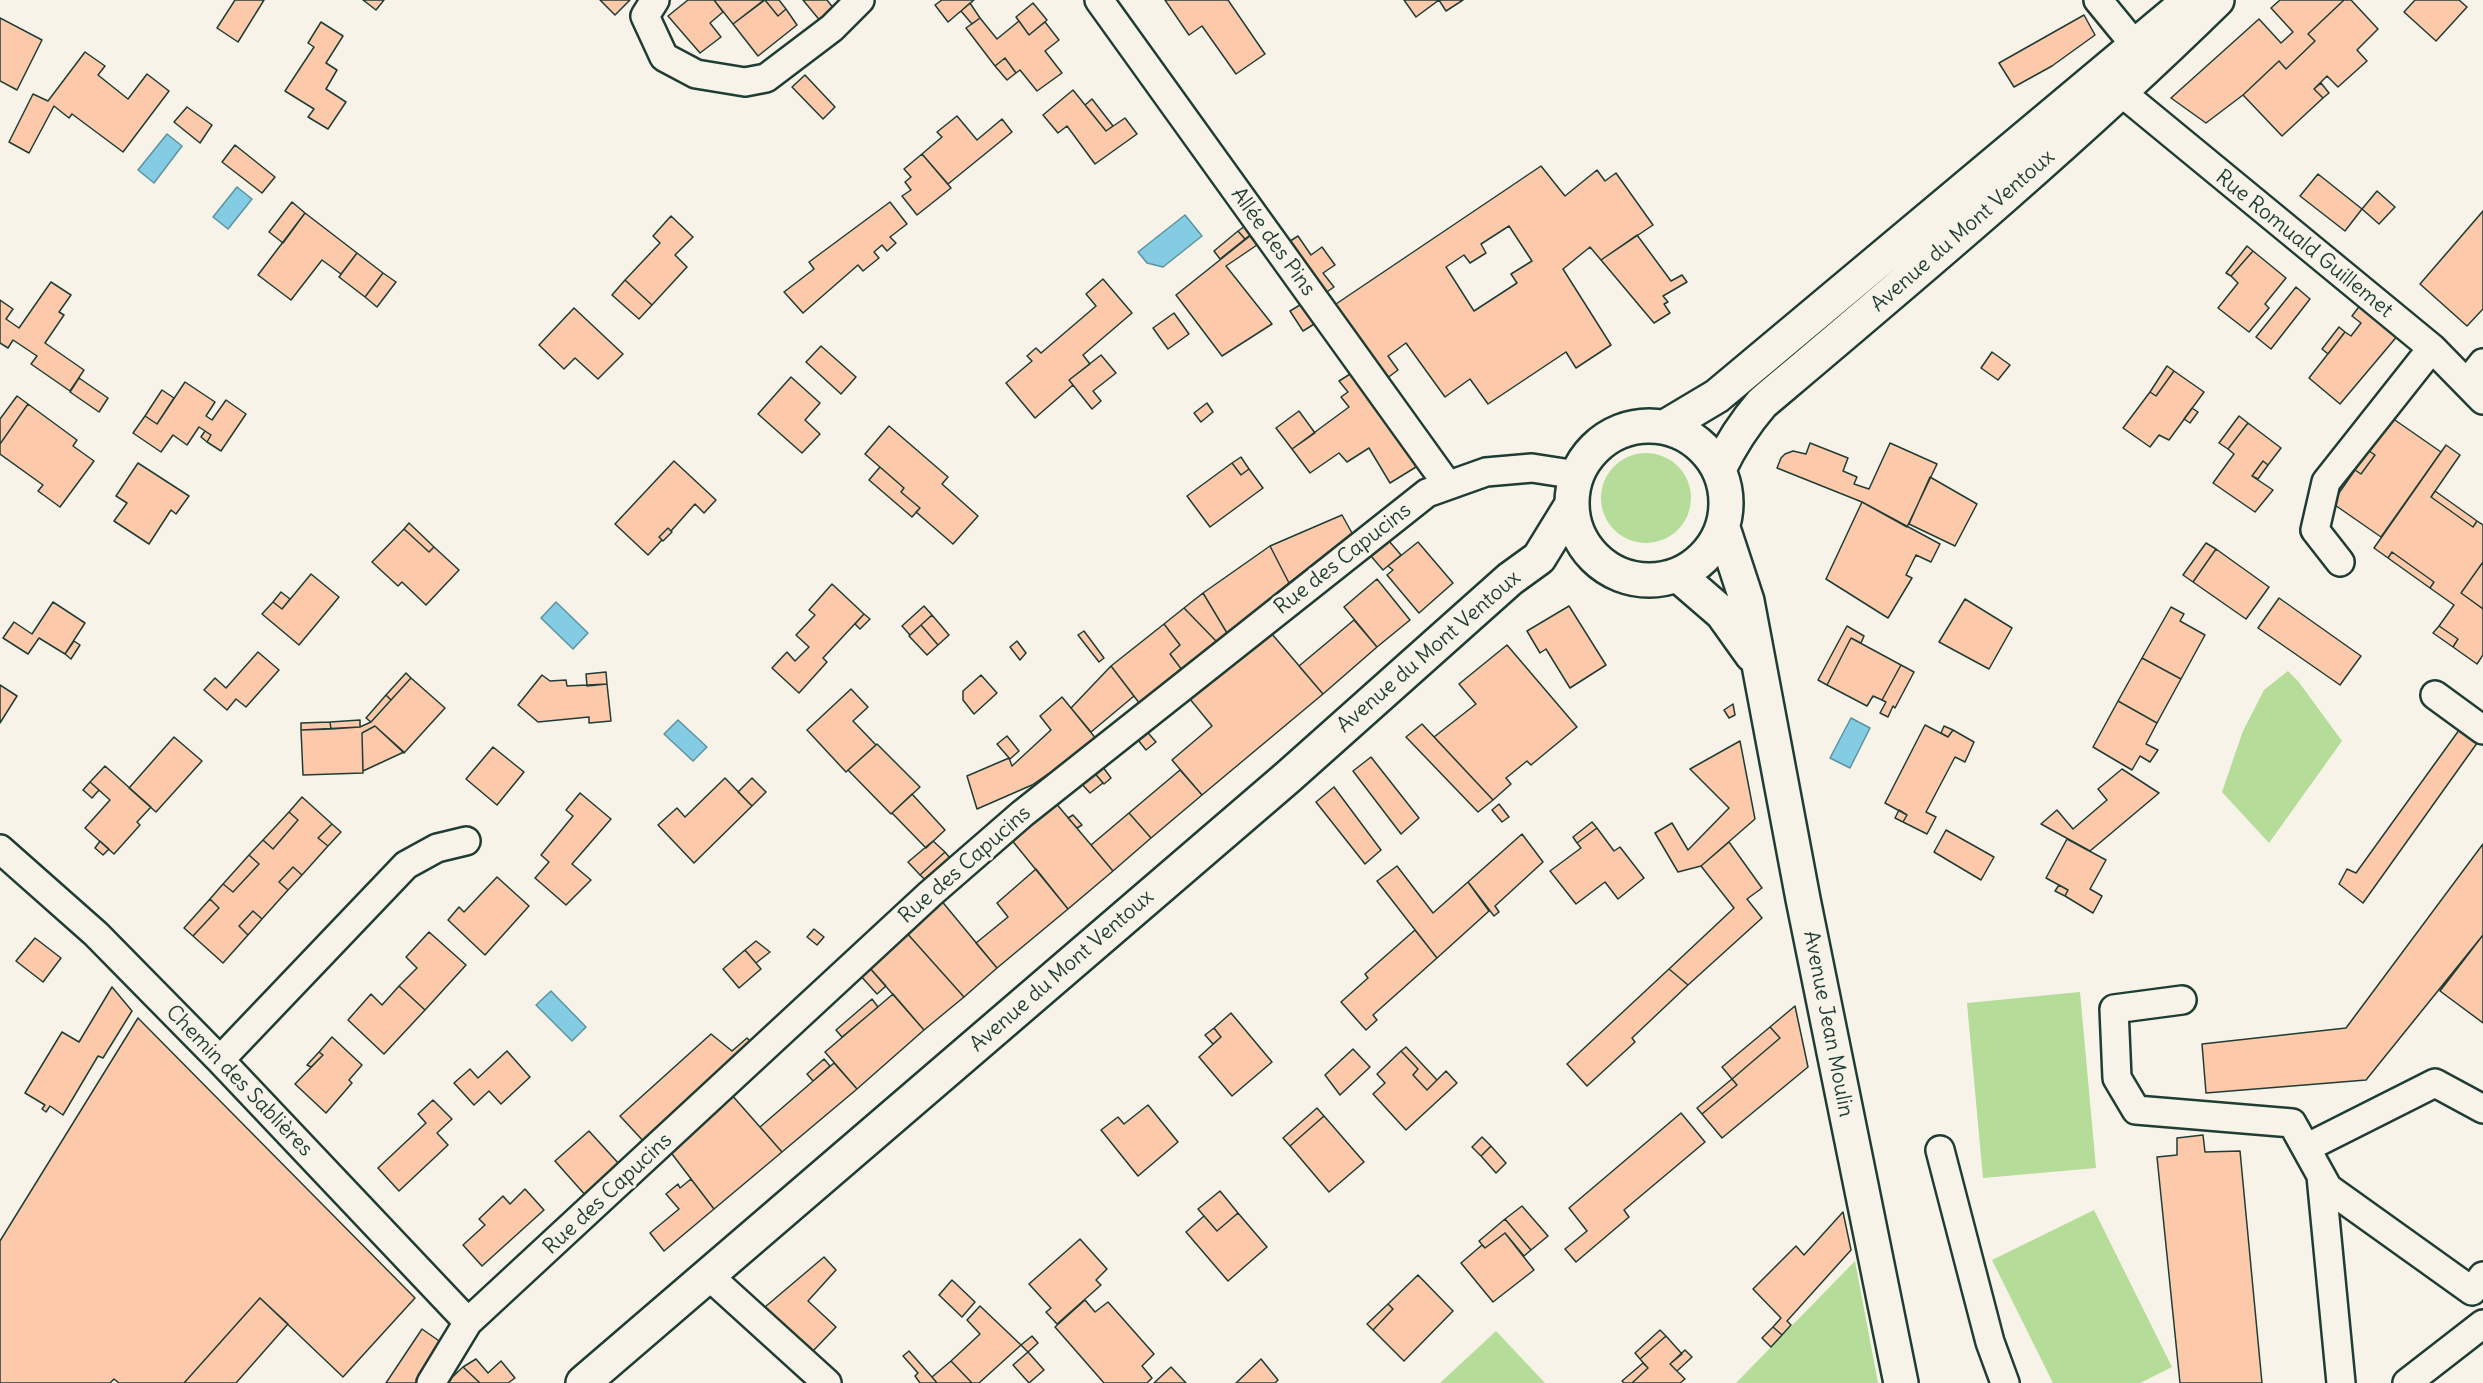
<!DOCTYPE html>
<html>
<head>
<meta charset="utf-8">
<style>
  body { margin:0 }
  canvas { display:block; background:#f7f3e8 }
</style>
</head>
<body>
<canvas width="2483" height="1383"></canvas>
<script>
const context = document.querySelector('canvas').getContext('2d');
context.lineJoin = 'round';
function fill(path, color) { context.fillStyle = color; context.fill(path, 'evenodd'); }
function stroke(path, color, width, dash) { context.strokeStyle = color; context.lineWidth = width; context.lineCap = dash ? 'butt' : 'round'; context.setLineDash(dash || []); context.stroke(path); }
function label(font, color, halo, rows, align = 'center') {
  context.font = font + ' Delius,sans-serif'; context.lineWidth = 6; context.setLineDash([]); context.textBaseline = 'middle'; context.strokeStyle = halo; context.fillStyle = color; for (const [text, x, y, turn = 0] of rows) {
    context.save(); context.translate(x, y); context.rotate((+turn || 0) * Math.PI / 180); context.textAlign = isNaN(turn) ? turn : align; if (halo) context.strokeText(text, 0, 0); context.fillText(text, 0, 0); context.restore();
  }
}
const green = new Path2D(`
  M1601 498a45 45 0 1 1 90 0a45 45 0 1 1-90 0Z
  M2288,671L2298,681L2342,741L2269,843L2222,792L2243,731L2264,690Z
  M2080,992L2096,1168L1983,1178L1967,1003Z
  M2094,1210L2172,1367L2140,1383H2053L1992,1260Z
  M1855,1261L1878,1383H1736Z
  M1496,1331L1545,1383H1440Z`);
const water = new Path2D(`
  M167,134L182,146L154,183L138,170Z
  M237,187L252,199L228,229L213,217Z
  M1185,215L1202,236L1163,267L1147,263L1138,252Z
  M556,602L588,633L573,649L541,618Z
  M1851,718L1870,728L1850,768L1830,758Z
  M678,720L707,747L693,761L664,734Z
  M551,991L586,1027L572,1041L536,1005Z`);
const building = new Path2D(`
  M235,0H264L238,42L217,28Z
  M363,0H384L376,10Z
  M600,0H630L615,15Z
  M688,0H714L723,12L710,23L721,37L700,53L668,16Z
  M714,0H764L733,24Z
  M765,0H779L786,9L778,16Z
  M765,0L778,16L786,9L797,25L758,56L733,24Z
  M803,0H827L834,9L822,23Z
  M942,0H974L948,22L935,5Z
  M1165,0H1228L1265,54L1236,74L1202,26L1189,35Z
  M1404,0H1463L1446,11L1439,0L1416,17Z
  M2280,0H2344L2308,34L2315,41L2286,69L2279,61L2243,95L2206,123L2171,98L2259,19L2281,43L2293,32L2271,8Z
  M2344,0H2351L2378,29L2357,50L2367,61L2338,87L2327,76L2314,89L2323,98L2282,136L2243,95L2279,61L2286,69L2315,41L2308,34Z
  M2415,0H2459L2467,7L2436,41L2404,12Z
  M970,3L980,18L972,24L961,11Z
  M1033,3L1047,20L1029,35L1016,17Z
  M2084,15L2095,35L2052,66L2014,87L1999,63Z
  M0,18L42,40L17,90L0,81Z
  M980,18L997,39L1019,21L1029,35L1045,22L1059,40L1045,51L1062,73L1037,91L1020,70L1016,73L1005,58L995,66L966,28Z
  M321,22L343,36L326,63L337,70L326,89L346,102L328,129L308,117L314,109L285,91L314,47L308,43Z
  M85,52L105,66L98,75L128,99L147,74L169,91L123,152L72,114L69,118L54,106L29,153L9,142L33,94L48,101Z
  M1005,58L1016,73L1007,80L995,66Z
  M805,75L835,107L823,119L792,87Z
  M2321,83L2329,93L2323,98L2314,89Z
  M1073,90L1106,131L1125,118L1137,134L1095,164L1067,126L1058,133L1043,115Z
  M1092,99L1113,126L1106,131L1085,105Z
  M187,107L212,125L200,143L174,122Z
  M957,116L977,140L1002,119L1012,132L948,184L922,154L942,137L937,132Z
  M235,145L275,177L262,193L222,162Z
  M922,154L951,188L917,215L902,196L911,190L905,182L911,177L904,169Z
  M1541,166L1565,196L1597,170L1605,181L1616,173L1653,225L1601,260L1590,247L1563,269L1611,345L1576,368L1566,352L1488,404L1470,379L1445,397L1406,343L1388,356L1398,370L1382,382L1330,308ZM1509,226L1532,261L1511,274L1517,283L1474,311L1446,267L1464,255L1470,263L1486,253L1481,244Z
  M2318,174L2362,209L2345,231L2300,196Z
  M2377,191L2395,207L2379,224L2362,209Z
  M292,202L305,213L283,243L269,232Z
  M890,202L907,224L890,237L896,243L887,251L882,245L874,252L879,258L863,271L858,265L803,313L784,292L814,269L809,262Z
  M2483,211V309L2467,326L2420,284Z
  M305,213L357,253L341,274L322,260L291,300L258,275Z
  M671,216L693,237L675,255L687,267L652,305L625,280L660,243L653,236Z
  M1248,224L1254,232L1245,239L1238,231Z
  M1238,231L1245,239L1220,259L1214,251Z
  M1637,235L1671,281L1682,275L1687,282L1663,296L1668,302L1664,304L1670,313L1654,323L1601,260Z
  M1250,236L1257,245L1226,266L1272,324L1222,356L1176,295Z
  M1298,236L1311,255L1322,247L1335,265L1323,273L1334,287L1321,296L1284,245Z
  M2247,246L2253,251L2231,276L2226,273Z
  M2253,251L2286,278L2265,304L2269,308L2249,332L2218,308L2238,283L2231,276Z
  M357,253L383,273L365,297L339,277Z
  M383,273L396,282L377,307L365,297Z
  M1103,279L1132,313L1083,355L1090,364L1069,380L1073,385L1035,418L1006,383L1032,361L1027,356L1036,348L1041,353L1096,306L1086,294Z
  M625,280L652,305L639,319L612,295Z
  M51,282L71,295L59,312L64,315L45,343L84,370L70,391L31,364L37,356L13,340L8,348L0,343V300L13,309L6,319L19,328Z
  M2296,287L2310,299L2271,349L2256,337Z
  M1305,302L1319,321L1303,331L1290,311Z
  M2361,304L2399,334L2340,404L2309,378L2345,332L2351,336L2361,323L2352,316Z
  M574,308L623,354L598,379L575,358L564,369L539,345Z
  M1174,313L1189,334L1168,349L1153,328Z
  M2339,327L2345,332L2328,354L2322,349Z
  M821,346L856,377L841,394L806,362Z
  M1992,352L2010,365L1998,380L1981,368Z
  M1101,355L1116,373L1093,391L1101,401L1092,409L1069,380Z
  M2167,366L2174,371L2156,396L2150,392Z
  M1355,371L1393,427L1416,467L1390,483L1369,448L1347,462L1339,453L1310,473L1292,449L1349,407L1341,397L1348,392L1339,381Z
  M2174,371L2204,392L2169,440L2159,435L2150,447L2123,428L2150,392L2156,396Z
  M791,377L820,403L805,420L820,434L802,453L758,414Z
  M79,378L108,398L99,412L70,392Z
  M185,382L215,402L206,416L212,420L226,400L246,414L221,451L207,442L211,435L199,427L187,445L173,435L161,452L133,433L145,416L157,424Z
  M162,390L174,398L157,424L145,416Z
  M17,396L28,404L0,444V419Z
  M1207,403L1213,412L1201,422L1194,413Z
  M28,404L77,440L73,446L94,461L60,507L38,491L43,485L0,454V444Z
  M2192,408L2198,412L2190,423L2184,419Z
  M1299,411L1315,433L1292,449L1276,428Z
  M2239,416L2248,423L2228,449L2219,443Z
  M2392,418L2441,452L2381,537L2332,503L2355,470L2361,474L2375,455L2369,451Z
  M2248,423L2281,448L2268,465L2263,461L2252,476L2273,490L2255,512L2213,483L2234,454L2228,449Z
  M889,426L948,477L942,484L978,516L953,544L916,512L920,508L901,492L904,488L865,454Z
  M205,431L211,435L207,442L201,437Z
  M1810,443L1848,458L1843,471L1857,477L1854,484L1869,489L1890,443L1937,464L1907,527L1862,502L1777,468L1781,458L1785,454L1793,451L1806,454Z
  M2446,445L2460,455L2431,497L2473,527L2477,521L2483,525V562L2461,593L2483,609V655L2477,664L2453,647L2458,639L2439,626L2454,605L2430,588L2434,582L2392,552L2388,558L2374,548Z
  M2369,451L2375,455L2361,474L2355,470Z
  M1241,457L1249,469L1241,475L1232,463Z
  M674,461L716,500L704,513L695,504L671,531L668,528L659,537L662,540L648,555L615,524Z
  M2263,461L2268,465L2258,479L2252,476Z
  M138,463L189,496L176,514L171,510L149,544L114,521L127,503L116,496Z
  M1232,463L1241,475L1249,469L1263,488L1210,527L1187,496Z
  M880,467L904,488L901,492L920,508L912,517L869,480Z
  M1930,477L1977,504L1955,546L1909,524Z
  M2435,491L2477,521L2473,527L2431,497Z
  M1862,502L1940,544L1931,562L1916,555L1906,575L1912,578L1888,618L1826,579Z
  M1342,515L1352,533L1289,583L1270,546Z
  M409,523L434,547L429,552L404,529Z
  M668,528L672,532L663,541L659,537Z
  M404,529L429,552L434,547L459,570L426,605L402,582L398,586L372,562Z
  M1383,534L1401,555L1383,570L1364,548Z
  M1418,542L1453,583L1419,613L1387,575L1393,570L1388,566Z
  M2206,543L2216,549L2193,582L2183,575Z
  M1270,546L1289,583L1227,633L1203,593Z
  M2216,549L2269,587L2246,619L2193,582Z
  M2392,552L2434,582L2430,588L2388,558Z
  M2483,562V609L2461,593Z
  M311,574L339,597L299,645L262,614L273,602L282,609Z
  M1377,579L1410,620L1377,647L1344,607Z
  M832,584L864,614L823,658L827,662L799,693L772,668L787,652L795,661L809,647L796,635L815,615L809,610Z
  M281,592L290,599L282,609L273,602Z
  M1203,593L1227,633L1217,642L1184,608Z
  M2279,598L2361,656L2340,685L2258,628Z
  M1965,599L2012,628L1989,669L1939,642Z
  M53,602L85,623L65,654L39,638L28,654L3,638L14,622L32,634Z
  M924,606L932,615L910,635L902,626Z
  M1569,606L1606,665L1570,688L1546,649L1540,653L1527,631Z
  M2171,607L2184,614L2180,621L2205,635L2181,679L2142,658Z
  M1184,608L1217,642L1182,670L1170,654L1180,645L1164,624Z
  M864,614L870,619L860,629L855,624Z
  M932,615L949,635L938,645L921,625Z
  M1354,620L1377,647L1323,694L1299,666Z
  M1164,624L1180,645L1170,654L1182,670L1140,704L1111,666Z
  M921,625L938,645L927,655L909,636Z
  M1847,626L1864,636L1861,643L1851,638L1827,685L1818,680Z
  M2439,626L2458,639L2453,647L2433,633Z
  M1266,627L1323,694L1202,795L1172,760L1212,726L1185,693Z
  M1084,631L1104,658L1099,662L1078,635Z
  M1851,638L1901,665L1882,700L1873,696L1867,706L1827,685Z
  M74,641L80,645L71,659L65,654Z
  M1017,641L1026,653L1020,660L1010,647Z
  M1507,645L1577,727L1531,765L1527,761L1506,778L1511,784L1493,800L1434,737L1476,704L1459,684Z
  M258,652L279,670L246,707L236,699L227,710L204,690L215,678L226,688Z
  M2142,658L2181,679L2157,723L2118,701Z
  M1901,665L1914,672L1895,708L1893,706L1888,717L1880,713L1886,702L1882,700Z
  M1111,666L1134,696L1091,732L1071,708Z
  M606,672L607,684L587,686L586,674Z
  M406,673L411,678L391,700L386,695Z
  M542,675L550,681L566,680L567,686L607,684L611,721L589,723V717L538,722L518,705Z
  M981,675L997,693L974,714L963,700V691Z
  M411,678L445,708L404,753L375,726L362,733L363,773L303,775L301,730L360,727L371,722Z
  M0,685L17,696L0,723Z
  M851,689L868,707L853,721L876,745L846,772L807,730Z
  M386,695L391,700L371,722L366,718Z
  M1062,697L1097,740L1052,778L1048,774L1032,785L977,809L967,776L1009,758L1012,766L1051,730L1040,716Z
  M2118,701L2157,723L2146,744L2158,750L2150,762L2140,756L2132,770L2093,747Z
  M1733,704L1735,715L1729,718L1724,710Z
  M360,720V727L331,729L330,722Z
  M330,722L331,729L301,730V723Z
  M1422,724L1493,800L1478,812L1406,737Z
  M1925,725L1948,737L1953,730L1974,742L1965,762L1955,757L1926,812L1936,817L1927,834L1903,822L1907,815L1885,803Z
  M375,726L404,752L363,771L362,733Z
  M1944,726L1953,730L1948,737L1941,733Z
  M2462,726L2480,739L2363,903L2339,884L2347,869L2356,873Z
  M1143,727L1156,742L1146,750L1134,735Z
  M1007,736L1019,751L1010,759L997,744Z
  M174,737L202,761L156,812L129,788Z
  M1740,741L1755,819L1701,866L1678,872L1655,833L1672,823L1688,850L1729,808L1690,769Z
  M877,744L920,787L891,814L848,770Z
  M493,747L524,772L497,805L466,779Z
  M1371,757L1419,818L1401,834L1353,771Z
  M1100,763L1111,778L1104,784L1092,770Z
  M105,766L151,807L137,822L140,825L114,854L85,828L110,800L90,782Z
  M2122,769L2159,793L2090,851L2041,824L2057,810L2073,829L2107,800L2098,789Z
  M1092,770L1103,783L1090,793L1079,781Z
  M1180,770L1202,795L1151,838L1129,813Z
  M725,778L752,806L694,863L658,825L677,808L685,817Z
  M752,778L766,792L752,806L738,792Z
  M90,782L99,790L92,798L83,790Z
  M1334,787L1381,850L1365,864L1316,802Z
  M580,793L611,819L572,864L591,880L566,905L535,878L549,862L541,855L573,816L566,810Z
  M912,794L945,830L926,848L892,813Z
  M302,797L332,824L318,838L328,846L302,875L293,867L279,882L288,890L262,919L253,911L239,926L248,935L223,963L193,936L219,908L210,899L223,884L233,892L259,864L249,855L263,840L273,849L298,820L289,812Z
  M1054,801L1113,871L1068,909L1010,838Z
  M1499,804L1509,817L1502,822L1492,810Z
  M1899,810L1907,815L1903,822L1895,818Z
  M289,812L298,820L273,849L263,840Z
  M1129,813L1151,838L1113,871L1091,845Z
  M1073,815L1082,825L1077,828L1068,818Z
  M1592,822L1597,828L1577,843L1573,837Z
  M332,824L341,832L328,846L318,838Z
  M1597,828L1614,851L1620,847L1644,878L1618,899L1605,882L1576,904L1550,871L1581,848L1577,843Z
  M1946,830L1994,857L1981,880L1934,852Z
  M1522,834L1543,862L1495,906L1499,912L1494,916L1468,882Z
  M2067,839L2106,860L2090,889L2102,896L2093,913L2065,896L2068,890L2046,878Z
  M100,841L109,849L103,855L95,848Z
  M933,841L945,852L920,875L908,862Z
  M1729,842L1762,888L1747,899L1762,918L1688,985L1669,969L1734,908L1701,866Z
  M2483,844V935L2366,1080L2206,1093L2202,1044L2346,1028Z
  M945,852L954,863L930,884L920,875Z
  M249,855L259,864L233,892L223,884Z
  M1397,866L1433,913L1468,882L1489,911L1437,958L1377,881Z
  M293,867L302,875L288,890L279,882Z
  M1036,869L1068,909L997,968L976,943L1008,917L997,903Z
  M497,877L529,906L485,955L448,920L459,907L464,912Z
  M2059,885L2068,890L2065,896L2055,891Z
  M210,899L219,908L193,936L184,928Z
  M940,899L997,968L964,997L905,931Z
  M253,911L262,919L248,935L239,926Z
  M814,929L824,937L817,945L807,937Z
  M1415,930L1437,958L1373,1015L1377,1020L1366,1030L1341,1002L1368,978L1365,974Z
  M905,931L964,997L924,1030L868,966Z
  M429,932L466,965L425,1010L399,986L417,968L406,957Z
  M2483,935V1023L2440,991Z
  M35,938L61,958L43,982L16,961Z
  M756,941L770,952L756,963L745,950Z
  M745,950L761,969L739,988L723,969Z
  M868,966L886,986L877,994L859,974Z
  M1669,969L1688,985L1632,1038L1635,1042L1587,1086L1567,1064Z
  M399,986L425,1010L384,1054L348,1020L371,994L382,1005Z
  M112,987L132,1011L103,1058L98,1056L63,1115L50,1106L46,1112L42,1109L45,1105L25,1093L62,1032L79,1042Z
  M893,994L924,1030L857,1089L825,1052Z
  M872,999L878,1007L842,1037L836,1030Z
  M1795,1006L1808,1067L1722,1138L1702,1114L1737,1085L1732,1079L1780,1038L1770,1027Z
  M1231,1013L1272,1062L1232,1096L1199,1057L1221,1037L1214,1028Z
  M138,1018L415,1298L343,1377L260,1298L184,1383H119L114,1379L110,1383H0V1241Z
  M1770,1027L1780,1038L1732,1079L1722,1067Z
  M1214,1028L1221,1037L1213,1044L1205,1035Z
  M711,1034L732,1051L747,1038L755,1046L647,1145L620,1116Z
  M332,1037L362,1065L349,1080L352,1083L326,1113L295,1084L323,1055L319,1052Z
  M1406,1047L1437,1080L1427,1090L1413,1075L1418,1069L1401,1051Z
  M1353,1049L1370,1067L1340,1095L1325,1075Z
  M507,1051L530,1077L501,1104L489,1091L474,1105L454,1083L470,1069L478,1078Z
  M1401,1051L1418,1069L1413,1075L1427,1090L1446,1071L1457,1083L1406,1130L1373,1094L1385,1083L1377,1074Z
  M319,1052L323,1055L311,1067L307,1065Z
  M824,1059L830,1066L813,1081L807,1074Z
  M834,1063L857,1089L782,1152L760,1127Z
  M1732,1079L1737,1085L1702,1114L1697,1108Z
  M730,1093L782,1152L714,1209L669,1150Z
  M433,1100L452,1119L437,1133L448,1145L399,1191L378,1168L426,1123L418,1114Z
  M1148,1105L1178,1142L1138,1176L1101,1130L1118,1117L1124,1124Z
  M1317,1108L1324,1116L1290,1146L1283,1138Z
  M1681,1113L1705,1142L1624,1210L1629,1217L1576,1262L1565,1249L1587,1231L1569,1208Z
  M1324,1116L1364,1162L1329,1192L1290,1146Z
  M589,1131L620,1165L587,1197L555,1161Z
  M2203,1135L2205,1152L2240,1151L2262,1383H2180L2157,1157L2177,1155V1138Z
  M1482,1137L1491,1146L1481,1156L1472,1147Z
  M1491,1146L1506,1163L1496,1173L1481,1156Z
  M691,1179L714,1209L664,1251L650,1233L679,1209L666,1194L678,1184L680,1188Z
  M525,1189L544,1210L482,1266L463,1245L485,1225L479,1219L503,1196L510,1204Z
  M1220,1191L1238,1213L1217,1231L1198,1209Z
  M1522,1206L1548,1236L1531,1250L1505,1219Z
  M1843,1212L1851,1250L1787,1321L1791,1325L1782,1335L1773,1327L1781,1318L1753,1289L1796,1246L1804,1255Z
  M1238,1213L1267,1247L1228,1281L1186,1232L1204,1216L1217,1231Z
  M1505,1219L1531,1250L1524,1256L1505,1233L1485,1248L1479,1241Z
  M1505,1233L1534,1270L1493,1302L1461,1263L1482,1245L1485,1248Z
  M1080,1239L1107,1269L1096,1280L1101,1285L1057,1324L1046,1312L1051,1308L1029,1284Z
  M824,1257L836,1270L808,1301L836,1327L813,1351L765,1307Z
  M1418,1275L1453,1311L1404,1361L1373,1330L1393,1309L1388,1304Z
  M952,1280L975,1302L962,1317L939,1295Z
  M260,1298L288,1324L236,1383H184Z
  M1085,1300L1095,1312L1108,1302L1154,1354L1142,1366L1152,1378L1147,1383H1104L1055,1327Z
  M1388,1304L1393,1309L1373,1330L1367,1324Z
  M980,1306L1021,1345L979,1383H972L951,1361L980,1334L967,1320Z
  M1773,1327L1782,1335L1771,1347L1762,1338Z
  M422,1329L445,1345L419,1383H386Z
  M1660,1330L1666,1336L1640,1359L1635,1353Z
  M1032,1336L1038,1343L1028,1352L1021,1345Z
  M1666,1336L1682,1354L1670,1364L1685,1379L1680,1383H1632L1648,1368L1640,1359Z
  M1685,1350L1692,1357L1677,1371L1670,1364Z
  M909,1351L932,1377L937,1383H920L915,1376L918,1373L903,1356Z
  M1028,1352L1044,1370L1029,1383L1013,1365Z
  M476,1359L488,1373L501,1361L515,1378L508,1383H480L463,1367Z
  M1261,1359L1278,1380L1275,1383H1236Z
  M951,1361L972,1383H937L932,1377Z
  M1643,1363L1648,1368L1632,1383H1624L1622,1381Z
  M463,1367L480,1383H446Z
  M1171,1367L1186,1383H1154Z`);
const street = new Path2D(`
  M655,0L645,16L664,57L696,74L745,82L766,78L832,28L860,0
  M1099,0L1447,484
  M2098,0L2148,61
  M2123,71L2121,92L2432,348L2483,400
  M2467,383L2483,363
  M2340,562L2315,530L2326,482L2432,348
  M2435,695L2483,730
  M0,849L96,934L220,1060L468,1322
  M2182,1000L2114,1009L2117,1078L2136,1110L2292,1123L2328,1188L2472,1291L2483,1276
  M220,1060L406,865L437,848L466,841
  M2306,1148L2435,1083L2483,1109
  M1940,1150L1990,1342L2005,1383
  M2321,1176L2341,1383
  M709,1276L827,1383
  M431,1383L468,1322L930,894L1022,814L1427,493L1486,472L1532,468L1577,475
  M2407,1383L2483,1324`);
const secondary = new Path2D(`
  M1572 503a77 77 0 1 1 154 0a77 77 0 1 1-154 0Z
  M1665,427L1717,396L2190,0
  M1719,469C1731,444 1744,424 1762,403C1917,272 2072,142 2217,0
  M1723,528L1747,601L1803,899L1901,1383
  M1678,575L1722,613L1752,655
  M583,1383L1288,777L1510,579L1539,558L1571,506`);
const streetNames = [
  ["Avenue du Mont Ventoux",1963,231,-41],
  ["Allée des Pins",1273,242,54],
  ["Rue Romuald Guillemet",2304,244,39],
  ["Rue des Capucins",1343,559,-38],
  ["Avenue du Mont Ventoux",1429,652,-41],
  ["Rue des Capucins",965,865,-41],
  ["Avenue du Mont Ventoux",1062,971,-41],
  ["Avenue Jean Moulin",1828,1024,79],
  ["Chemin des Sablières",239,1081,46],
  ["Rue des Capucins",608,1194,-43]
];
fill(green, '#b5dc98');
fill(water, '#83cce4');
stroke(water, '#5b939e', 1.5);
fill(building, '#fccaab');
stroke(building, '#1f3d34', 1.5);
stroke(street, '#1f3d34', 32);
stroke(secondary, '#1f3d34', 38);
stroke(street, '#f7f3e8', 27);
stroke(secondary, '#f7f3e8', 33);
label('21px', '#1f3d34', '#f7f3e8', streetNames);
</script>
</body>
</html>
